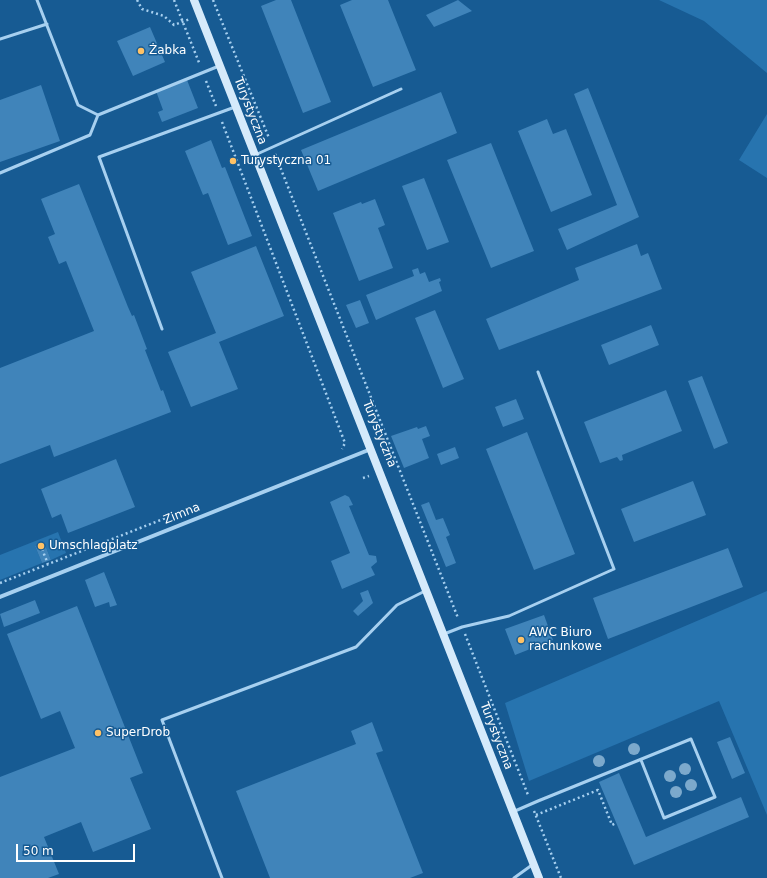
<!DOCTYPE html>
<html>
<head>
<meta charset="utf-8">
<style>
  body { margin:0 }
  #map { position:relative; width:767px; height:878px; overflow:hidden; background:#175b93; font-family:"DejaVu Sans",sans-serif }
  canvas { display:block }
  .scale { position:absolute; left:16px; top:844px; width:119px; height:18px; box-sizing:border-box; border:2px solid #fff; border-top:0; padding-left:5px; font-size:12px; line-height:14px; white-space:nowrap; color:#fff; -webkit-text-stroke:3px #175b93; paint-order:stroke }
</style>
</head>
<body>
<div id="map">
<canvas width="767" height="878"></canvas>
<div class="scale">50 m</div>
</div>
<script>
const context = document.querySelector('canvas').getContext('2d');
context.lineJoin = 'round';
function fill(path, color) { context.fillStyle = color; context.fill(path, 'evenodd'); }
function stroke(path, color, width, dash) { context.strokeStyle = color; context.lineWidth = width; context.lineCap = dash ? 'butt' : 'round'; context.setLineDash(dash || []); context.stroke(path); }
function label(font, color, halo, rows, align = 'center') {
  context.font = font + ' "DejaVu Sans",sans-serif'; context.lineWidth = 3; context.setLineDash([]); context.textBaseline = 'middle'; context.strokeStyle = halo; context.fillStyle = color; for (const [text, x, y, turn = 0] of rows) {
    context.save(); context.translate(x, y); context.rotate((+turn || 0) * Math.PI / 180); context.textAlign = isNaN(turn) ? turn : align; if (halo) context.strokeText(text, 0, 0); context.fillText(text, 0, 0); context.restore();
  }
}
const green = new Path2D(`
  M659,0H767V73L704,21Z
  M767,114V178L739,160Z
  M58,532L66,553L51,560L44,542L35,546L42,563L0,580V555Z
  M767,591V815L719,701L529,781L505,703Z`);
const building = new Path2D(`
  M276,0H291L331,102L303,113L261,6Z
  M352,0H388L416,70L373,87L340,5Z
  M458,0L472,11L434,27L426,15Z
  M150,27L165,62L133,76L117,41Z
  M187,80L198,108L162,122L158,112L163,110L156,91Z
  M41,85L60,141L0,162V100Z
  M588,88L639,217L567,250L558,229L617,205L574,94Z
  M441,92L457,133L318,191L301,150Z
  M547,119L553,134L566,129L592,195L551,212L518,131Z
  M211,140L222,168L225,167L252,236L228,245L208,193L203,195L185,151Z
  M491,143L534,251L491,268L447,160Z
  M424,178L449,242L427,250L402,186Z
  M79,184L128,307L132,316L134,315L147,349L145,350L161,391L163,390L171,412L54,457L50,445L0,464V368L94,331L66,261L59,264L48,237L55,234L41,199Z
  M375,199L385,225L378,228L393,268L359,281L333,213L361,202L362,204Z
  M637,244L641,256L648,253L662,289L499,350L486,319L579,280L575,268Z
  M256,246L284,316L219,342L238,389L191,407L168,352L216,333L191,272Z
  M418,268L420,274L425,272L429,282L440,278L441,281L439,282L442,291L376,320L366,295L414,276L412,270Z
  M360,300L369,323L356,328L346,305Z
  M435,310L464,379L443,388L415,318Z
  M651,325L659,345L609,365L601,345Z
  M702,376L728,443L714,449L688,381Z
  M666,390L682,431L622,455L623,460L620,461L617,457L600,463L584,422Z
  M516,399L524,419L503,427L495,407Z
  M426,426L430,436L422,439L429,458L404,468L391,436L417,427L418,429Z
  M527,432L575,554L534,570L486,449Z
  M455,447L459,458L441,465L437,454Z
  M116,459L135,507L68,533L61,514L52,518L41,489Z
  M693,481L706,515L634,542L621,509Z
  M345,495L349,497L353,505L349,506L369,555L376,556L377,562L371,567L375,575L342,589L331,561L350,553L330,502Z
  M429,502L436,520L443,518L450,535L446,537L456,563L446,567L421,505Z
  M44,542L51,560L42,563L35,546Z
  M728,548L743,587L608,639L593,598Z
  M104,572L117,605L110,607L109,602L95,607L85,580Z
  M368,590L373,603L358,616L353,611L363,601L360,593Z
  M35,600L40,613L4,627L0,614Z
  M77,606L143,773L130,778L151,829L93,852L81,822L44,837L59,874L48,878H0V777L75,748L60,711L41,719L7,634Z
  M544,615L553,640L515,655L505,629Z
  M372,722L383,751L376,753L423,873L410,878H270L236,791L356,744L351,731Z
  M730,737L745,773L732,779L717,742Z
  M619,773L646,837L741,797L749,817L634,865L599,782Z`);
const path = new Path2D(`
  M137,0L142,9L164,16L174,25L190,19
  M174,0L200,65
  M213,0L269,138
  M206,81L216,106
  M222,122L345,443L342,449
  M275,154L458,618
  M363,478L369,476
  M42,549L48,564
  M0,583L176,514
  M465,634L528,795
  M534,811L561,878
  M536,815L598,790L612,825L616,823`);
const service = new Path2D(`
  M37,0L78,105L98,115
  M0,39L47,24
  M255,155L401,89
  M0,173L90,135L98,115L219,66
  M162,329L99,157L235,107
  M444,634L462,627L509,616L614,569L538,372
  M515,811L538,801L691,739L715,797L664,818L641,760
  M222,878L162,720L356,647L397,605L425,591
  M514,878L532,865`);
const minor = new Path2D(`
  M0,597L371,449`);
const secondary = new Path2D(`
  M194,0L539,878`);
const trees = [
  [634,749],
  [599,761],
  [685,769],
  [670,776],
  [691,785],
  [676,792]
];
const markers = [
  [141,51,4,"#ffc266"],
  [233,161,4,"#ffc266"],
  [41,546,4,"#ffc266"],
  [521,640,4,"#ffc266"],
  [98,733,4,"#ffc266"]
];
const poiNames = [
  ["Żabka",149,51],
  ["Turystyczna 01",241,161],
  ["Umschlagplatz",49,546],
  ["AWC Biuro",529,633],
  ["rachunkowe",529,647],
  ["SuperDrob",106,733]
];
const streetNames = [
  ["Turystyczna",250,111,69],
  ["Turystyczna",379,434,68],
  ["Zimna",182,514,-22],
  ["Turystyczna",496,736,69]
];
fill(green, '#2774af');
fill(building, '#4084ba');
stroke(path, '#a7d0f0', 2.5, [2, 3]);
stroke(service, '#a7d0f0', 3);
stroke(minor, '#a7d0f0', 4);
stroke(secondary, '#d5eafb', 8);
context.fillStyle = '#7ca9cc';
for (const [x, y] of trees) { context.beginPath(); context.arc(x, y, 6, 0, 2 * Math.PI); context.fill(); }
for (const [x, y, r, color] of markers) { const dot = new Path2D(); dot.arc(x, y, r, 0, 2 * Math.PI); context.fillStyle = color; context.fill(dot); stroke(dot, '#175b93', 1.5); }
label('12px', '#fff', '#175b93', poiNames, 'left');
label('12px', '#fff', '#175b93', streetNames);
</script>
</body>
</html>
